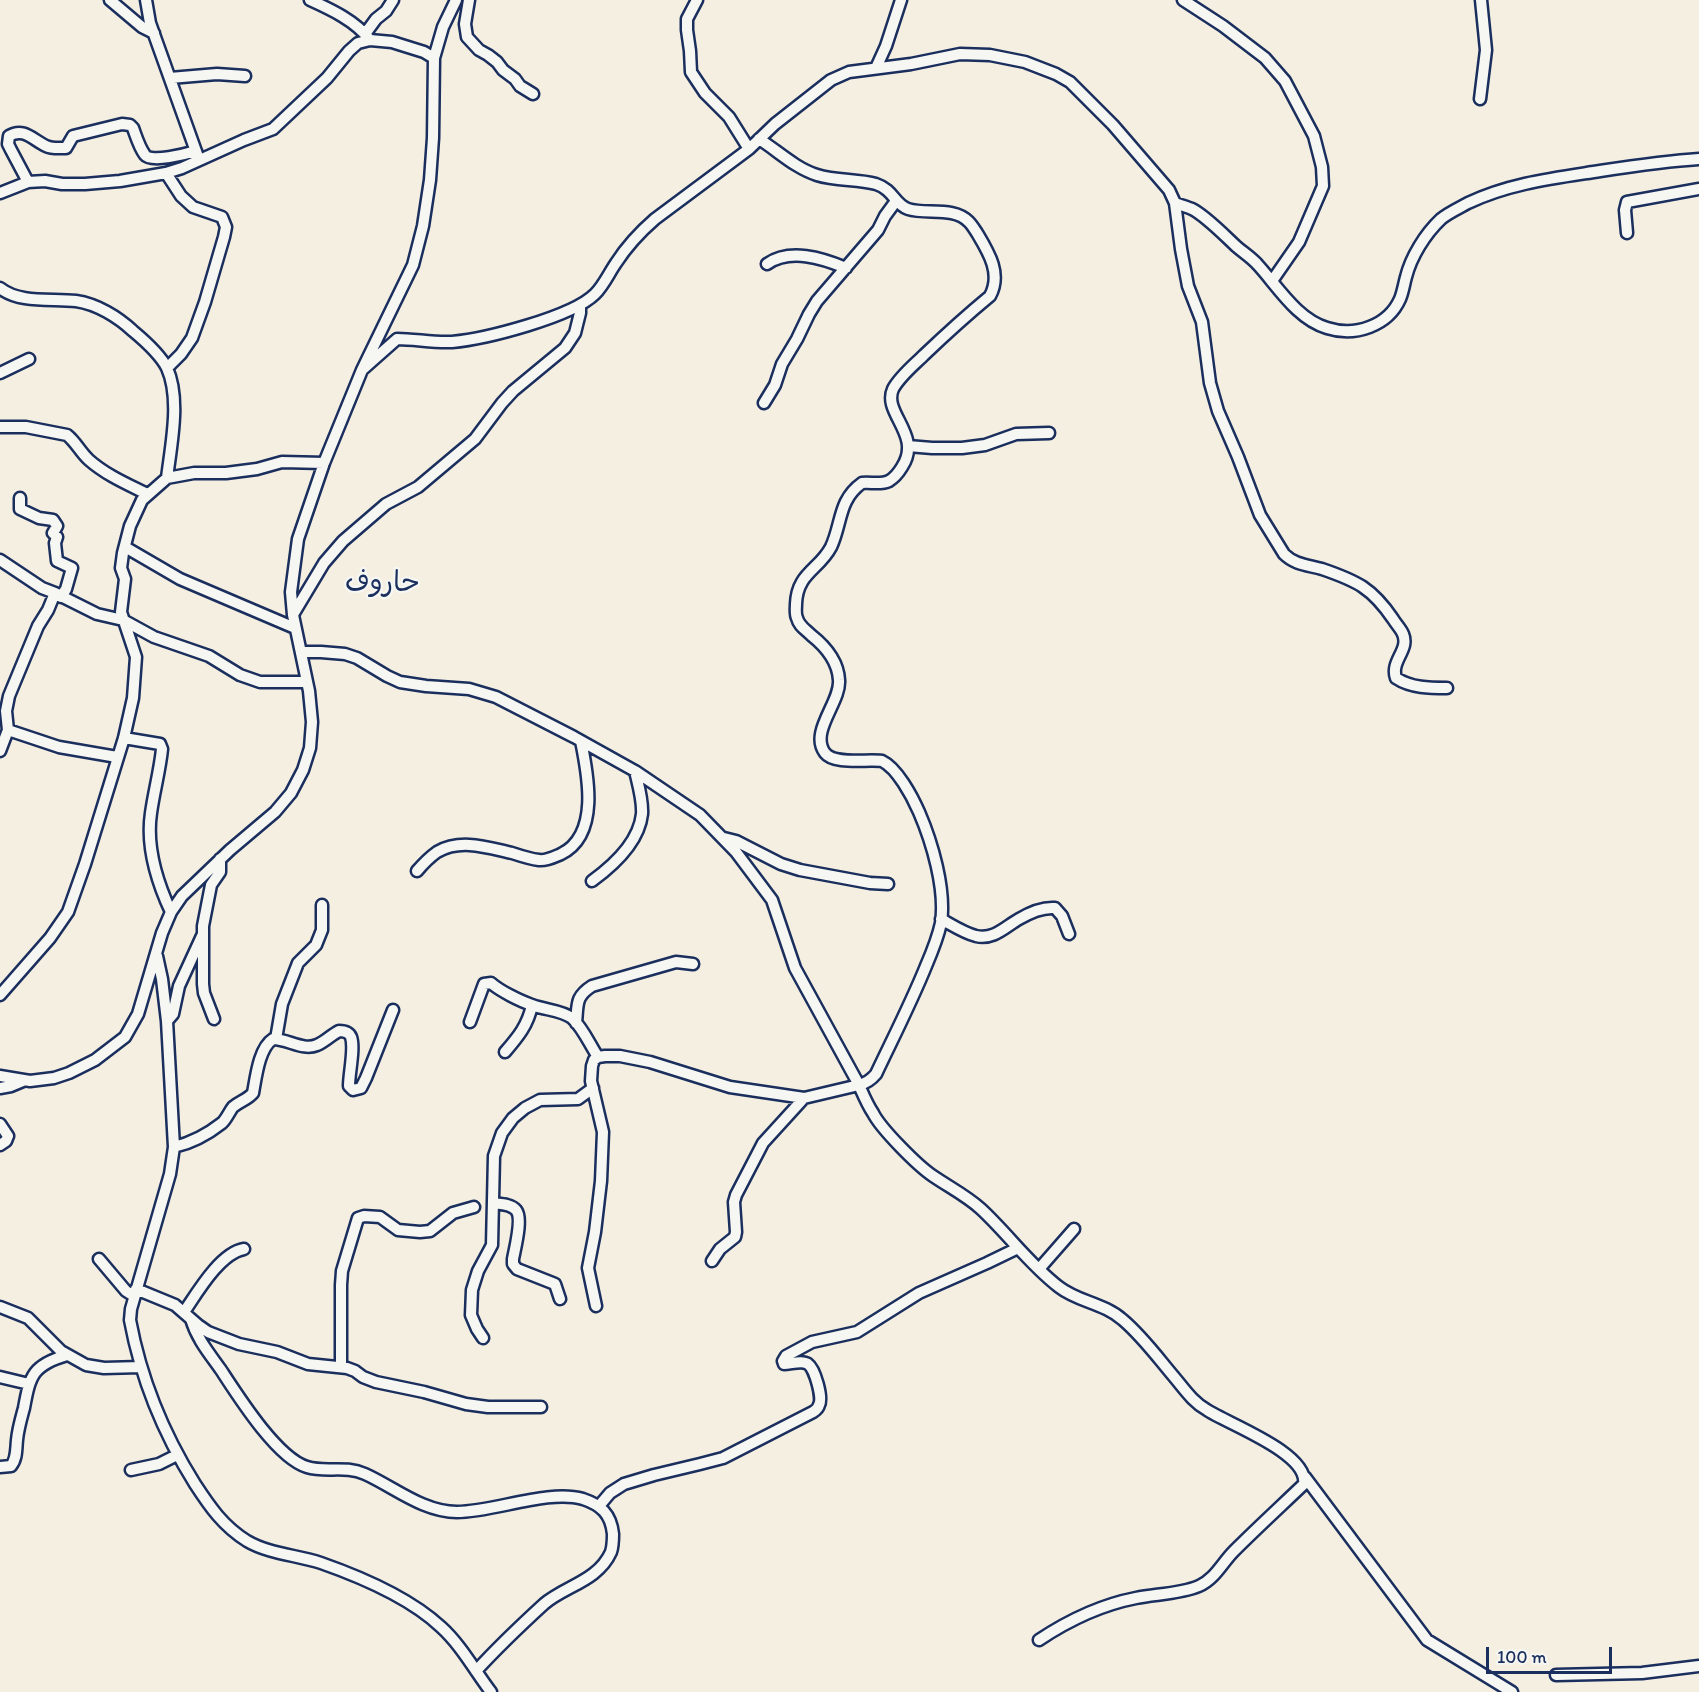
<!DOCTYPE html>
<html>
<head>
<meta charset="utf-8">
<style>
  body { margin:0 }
  #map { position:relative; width:1699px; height:1692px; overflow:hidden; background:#f5efe2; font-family:Itim,sans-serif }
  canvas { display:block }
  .scale { position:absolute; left:1486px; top:1647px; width:126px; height:27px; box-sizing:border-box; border:3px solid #1b2f5e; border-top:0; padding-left:8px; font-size:18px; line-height:21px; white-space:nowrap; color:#1b2f5e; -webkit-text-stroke:4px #f6f6f2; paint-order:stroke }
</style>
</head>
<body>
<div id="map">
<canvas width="1699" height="1692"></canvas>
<div class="scale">100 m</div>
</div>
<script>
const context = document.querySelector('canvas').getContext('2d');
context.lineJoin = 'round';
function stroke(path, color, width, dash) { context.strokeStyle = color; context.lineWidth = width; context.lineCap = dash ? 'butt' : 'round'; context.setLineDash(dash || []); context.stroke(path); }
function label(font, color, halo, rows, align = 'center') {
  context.font = font + ' Itim,"Playpen Sans Arabic",sans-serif'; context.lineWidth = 4.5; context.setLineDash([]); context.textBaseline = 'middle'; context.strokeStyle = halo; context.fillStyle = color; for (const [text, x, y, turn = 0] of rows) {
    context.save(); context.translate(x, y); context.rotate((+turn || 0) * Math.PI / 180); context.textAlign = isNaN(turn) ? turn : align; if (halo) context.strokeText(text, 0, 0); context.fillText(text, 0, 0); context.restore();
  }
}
const minor = new Path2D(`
  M110,0L142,27L154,33
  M146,0L150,23L198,157
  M310,0C330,9 356,21 370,40
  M469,0L465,24L467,37L479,50L488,55L497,62L503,70L515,79L520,86L533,94
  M697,0L687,19V30L690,51L691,72L705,93L729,117L749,149
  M1183,0L1223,26L1265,58L1285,81L1314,136L1322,167L1323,186L1299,242L1272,281
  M365,34L376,19L386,11L393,0
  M876,68L886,46L901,0
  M170,78L217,74L245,76
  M1480,99L1486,50L1481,0
  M166,173L181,196L193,207L222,217L226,227L224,237L205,302L192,338L181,354L167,368
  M28,182L11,150L8,144L9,136C24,127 33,140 46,146C52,149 60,148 66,148L73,136L122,124L130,125L133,128C136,136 139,147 145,155C151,163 186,154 196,151
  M0,193L28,182L45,181L62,184H85L120,181L166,173L182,168L244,140L273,129L327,78L349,51L358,43L370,40L392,42L424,52L434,58
  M1175,203L1181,249L1188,286L1202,322L1210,383L1218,411L1238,457L1260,515L1284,554C1295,565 1308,565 1322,569C1357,581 1372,588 1393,619C1396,624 1401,629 1403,634C1410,650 1390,661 1396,678C1411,688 1430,688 1447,688
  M1627,233L1625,210L1627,202L1699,189
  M767,264C790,248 822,258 846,268
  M0,288C20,304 53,298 76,301C97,304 118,317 133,331C145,341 160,354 167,368C181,399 171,445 167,478L194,473H226L257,469L282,462L324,463
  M362,370L397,339C415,339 433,343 452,342C485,339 572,317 595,294C604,285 609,273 616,263C627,246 640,232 655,219L749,149L775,124L831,80L849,72L911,64L960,54L990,55L1025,62L1056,74L1070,82L1113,125L1169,190L1175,203C1181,205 1187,207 1192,209C1206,216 1225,236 1237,247C1244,253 1252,258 1258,265C1278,287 1297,319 1327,328C1355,337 1388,326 1400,299C1403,292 1404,284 1406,277C1411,257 1425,234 1441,219C1448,213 1459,208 1468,203C1510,183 1555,178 1600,171C1633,166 1666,161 1699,159
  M0,373L29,359
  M764,403L775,385L782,364L797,339L809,314L817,301L878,230L885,216L896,201
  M0,427H26L67,435C76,442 80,452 89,460C106,475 127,484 147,494
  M908,446L932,448H962L985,445L1016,434L1049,433
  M20,498V509L39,518L53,520L57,526L53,533L57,537L55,543L57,561L72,568L66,589L61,597
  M125,547L180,579L295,628
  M0,560L42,588L55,593L48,610L38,626L9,696L6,711L8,730
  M55,593L97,614L123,620L154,637L209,656L240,675L260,682H307
  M294,613L324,563L343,541L386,504L418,487L475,439L502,403L513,391L565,348L575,333L580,313V305
  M301,652H321L345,654L357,658L387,676L400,682L426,686L469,689L496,697L574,737L635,771L700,815L736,852L772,900L795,968L859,1085C867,1083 871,1080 876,1074C893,1038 911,1003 926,966C932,952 938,937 941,923C946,889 932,842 919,812C912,796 897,768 882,761C867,759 834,765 825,753C809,732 841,702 839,680C838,661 825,646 811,635C805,629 799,626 797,618C795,614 796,608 796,604C797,573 819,570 831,547C842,524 838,500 862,483C871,482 881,485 889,481C894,478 899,472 902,467C923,435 882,413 893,389C900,376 914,365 924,355C945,335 967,315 990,296C1002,274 989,253 977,233C975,230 972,225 969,222C954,206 926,215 908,209C894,204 894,190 876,184C857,179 836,181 817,175C795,168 778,151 759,139
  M124,738L160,744L162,749C160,770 154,791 151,813C146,846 157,882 171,912
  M0,751L8,730L59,747L117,757
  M724,838L736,841L781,864L800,870L870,883L888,884
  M417,871C423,864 430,857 437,852C461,838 489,848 512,853C521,856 530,859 539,860C546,861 554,857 561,854C600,835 588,775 581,741
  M592,881C614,865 639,842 642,814C643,800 638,784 635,771
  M941,919C952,925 964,933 976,936C994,940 1005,927 1019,919C1029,913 1043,907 1055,908L1062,916L1069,934
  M157,956L162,979L167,1021L174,1147L170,1174L131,1309L130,1320C141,1379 163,1433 195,1484C210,1507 223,1526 247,1541C269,1554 297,1555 321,1563C361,1577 409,1597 441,1627C461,1645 475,1671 491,1692
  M0,995L50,938L68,912L85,864L124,738L133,698L136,657L121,612L125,579L121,568L123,553L130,526L142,500L167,478
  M214,1019L204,993L203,984V926L211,885L220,872V859
  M167,1021L173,1014L179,986L202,936
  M470,1022L484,984L491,983C500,991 520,1001 532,1005C545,1010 561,1010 572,1018C583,1028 590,1045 598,1057
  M576,1023C578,1004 575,997 592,986L676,962L693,964
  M276,1039L282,1004L298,963L316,945L322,930V905
  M505,1052C518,1037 528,1025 532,1005
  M0,1076L30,1081L54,1078L69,1073L95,1060L125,1037L138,1014L162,933L171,912L182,896L230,850L275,812L291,793L303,770L310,748L312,722L309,691L293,615L291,592L298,539L324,463L362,370L413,265L423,226L430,180L433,138L434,58L443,27L456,0
  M0,1088L11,1086L23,1081
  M0,1124L8,1136L6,1141L0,1145
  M174,1147C191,1143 208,1134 222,1123C227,1118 229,1112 233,1107C240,1101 247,1100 253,1093C256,1077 259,1048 273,1039C288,1039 303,1051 317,1045C325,1042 331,1035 339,1031C343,1031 349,1032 351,1037C355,1048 349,1073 349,1086L353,1090L361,1088L366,1078L393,1010
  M493,1203C500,1204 511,1204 516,1210C523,1218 515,1248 513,1259V1264L517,1269L555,1284L560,1299
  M99,1259L126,1291L134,1296
  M712,1261L720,1249L735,1237L736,1232L734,1202L736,1195L763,1143L804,1098
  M1039,1269L1074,1229
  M136,1289L175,1305L198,1325L208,1332L239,1344L277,1352L308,1364L347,1368L355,1371L363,1377L376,1382L424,1392L466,1404L488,1407H541
  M596,1306L588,1268L595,1232L601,1181L603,1132L591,1081L592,1066L594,1060L598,1057L605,1056H620L650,1062L730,1087L804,1098L859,1085C863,1094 867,1104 873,1113C881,1129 918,1166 933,1176C949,1187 967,1196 981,1209C1008,1234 1030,1265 1059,1287C1078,1302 1104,1303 1123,1320C1143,1337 1158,1358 1175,1378C1185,1390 1193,1402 1207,1410C1228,1424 1309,1453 1304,1484C1281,1506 1257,1528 1234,1551C1222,1563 1215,1579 1199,1586C1180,1594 1156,1594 1136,1598C1100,1605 1069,1620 1039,1640
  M0,1307L28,1318L61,1351L86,1365L104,1368L141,1367
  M184,1312C197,1293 220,1253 244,1249
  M191,1319C197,1339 209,1353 221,1370C238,1396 277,1458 307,1467C326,1473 345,1465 365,1474C394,1487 423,1512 457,1512C494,1512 548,1489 583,1499C601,1505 611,1514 613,1534C613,1540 613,1546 611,1552C598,1581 565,1586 544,1604C520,1626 497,1648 476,1671
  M483,1338L477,1329L471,1315L472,1290L478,1271L492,1245L494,1156L502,1133L513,1118L525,1108L540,1100L578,1099L593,1088
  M341,1367V1285L342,1271L358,1218L364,1216L380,1217L398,1230L420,1232L430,1231L453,1213L474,1207
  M0,1377L29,1384
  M0,1467L11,1466C17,1459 16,1449 17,1440C18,1429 21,1419 24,1408C30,1375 33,1365 67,1355
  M131,1470L159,1464L177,1455
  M1305,1477L1427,1640L1512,1692
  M599,1506L610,1493L624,1484L654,1475L700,1464L723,1458L813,1412C816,1410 818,1409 819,1405C823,1398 815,1369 808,1364C802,1360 791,1364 784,1364L783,1361L786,1356L812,1342L857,1332L919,1293L987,1263L1018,1248
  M1556,1675L1642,1673L1699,1666`);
const quarterNames = [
  ["حاروف",382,584]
];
stroke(minor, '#1b2f5e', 15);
stroke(minor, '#f6f6f2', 10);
label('28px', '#1b2f5e', '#f6f6f2', quarterNames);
</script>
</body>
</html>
